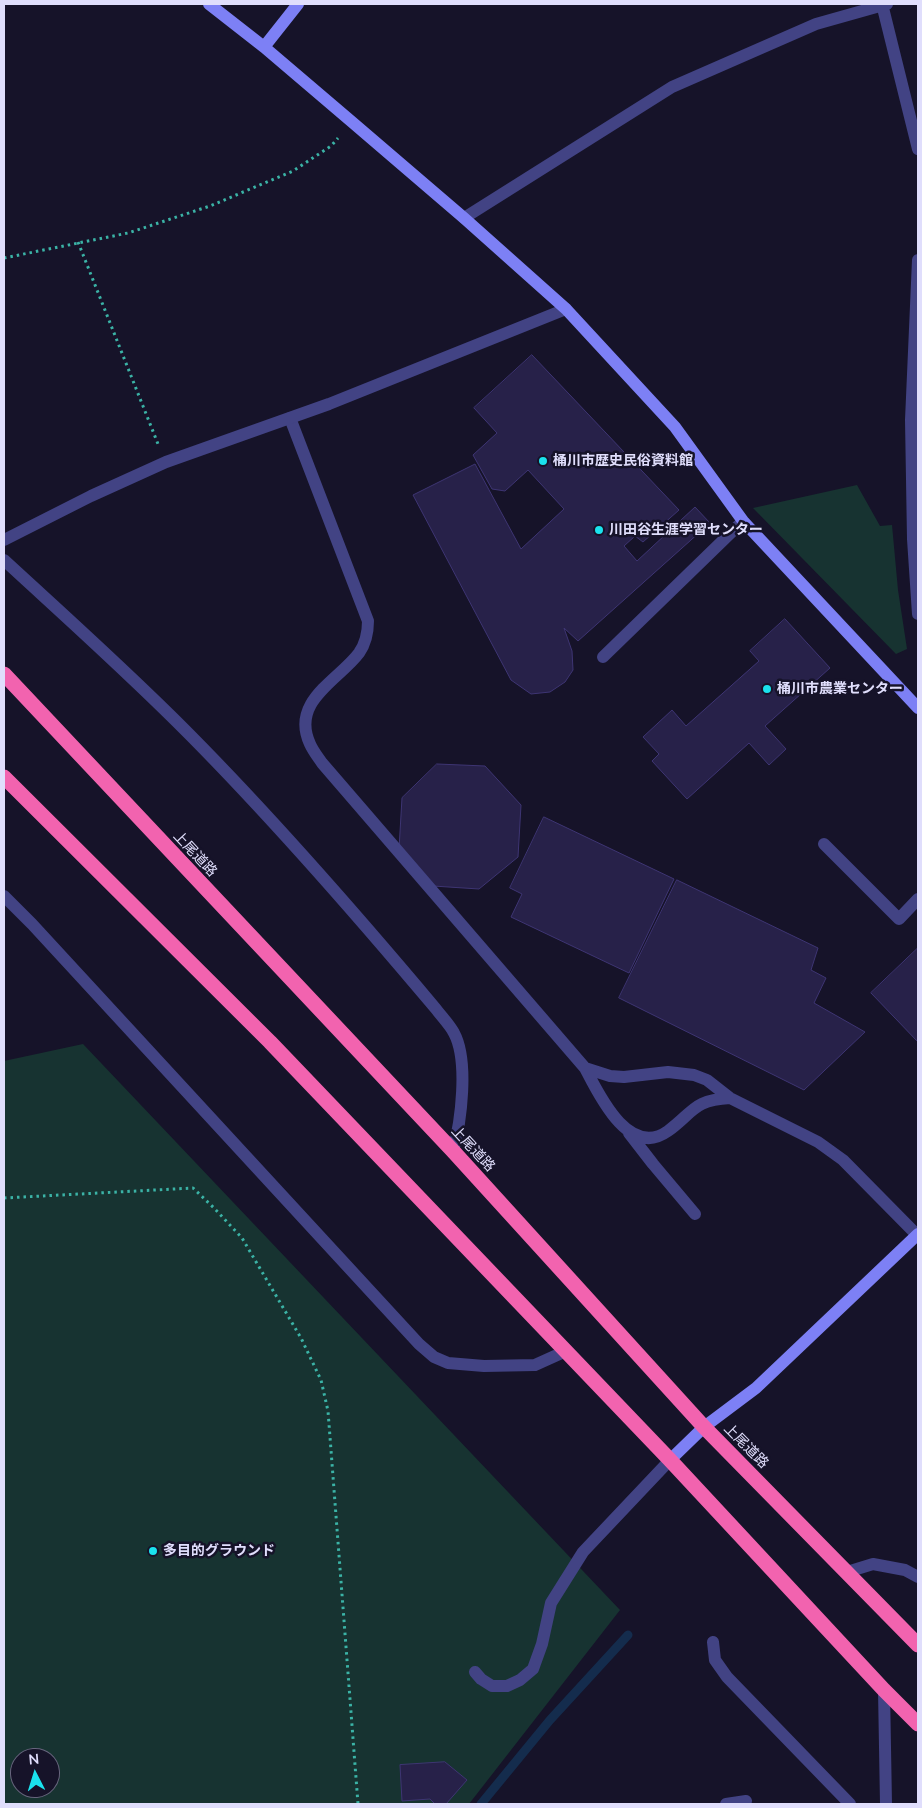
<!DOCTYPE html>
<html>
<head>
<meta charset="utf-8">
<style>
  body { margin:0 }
  #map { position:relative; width:922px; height:1808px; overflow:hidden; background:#161329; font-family:Mulish,sans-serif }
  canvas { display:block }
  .frame { position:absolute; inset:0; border:5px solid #e0defc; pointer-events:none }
  .north { position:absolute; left:10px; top:1748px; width:50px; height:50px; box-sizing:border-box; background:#161329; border:1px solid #67647d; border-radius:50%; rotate:355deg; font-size:14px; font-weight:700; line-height:20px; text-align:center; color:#e0defc }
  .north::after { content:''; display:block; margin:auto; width:18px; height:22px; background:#1ae2ed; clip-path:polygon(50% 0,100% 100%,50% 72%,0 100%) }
</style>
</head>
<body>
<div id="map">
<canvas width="922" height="1808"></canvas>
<div class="frame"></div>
<div class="north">N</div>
</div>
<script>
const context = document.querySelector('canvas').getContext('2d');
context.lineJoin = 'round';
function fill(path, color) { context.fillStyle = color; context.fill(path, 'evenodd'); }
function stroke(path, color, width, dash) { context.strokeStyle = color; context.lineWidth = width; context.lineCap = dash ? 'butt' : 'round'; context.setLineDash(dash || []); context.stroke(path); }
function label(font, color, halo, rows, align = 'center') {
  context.font = font + ' Mulish,"Noto Sans JP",sans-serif'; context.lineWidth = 5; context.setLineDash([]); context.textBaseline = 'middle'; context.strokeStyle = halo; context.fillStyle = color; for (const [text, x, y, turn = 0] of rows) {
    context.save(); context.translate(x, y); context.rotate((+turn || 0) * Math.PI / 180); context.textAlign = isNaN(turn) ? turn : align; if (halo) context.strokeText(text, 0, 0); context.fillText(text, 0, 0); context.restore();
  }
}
const green = new Path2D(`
  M857,485L880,526L892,525L898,590L907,649L896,654L753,508Z
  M83,1044L620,1610L469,1804H4V1061ZM20,1758H50V1788H20Z`);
const stream = new Path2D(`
  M481,1804L550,1720L628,1635`);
const building = new Path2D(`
  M532,355L679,510L643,542L635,536L624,546L637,561L695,507L710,523L578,641L564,628L572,651L573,670L565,682L550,692L531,694L511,680L413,495L475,464L521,549L564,509L528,470L505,491L492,489L473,455L497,433L474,408Z
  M785,619L830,668L765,726L786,749L769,765L749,743L687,799L652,761L659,754L643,737L672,710L686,726L759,661L750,651Z
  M437,764L485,766L521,805L518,857L479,889L433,886L399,849L402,798Z
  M544,817L674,879L629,973L511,917L522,894L510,888Z
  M677,880L818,948L811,970L826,978L814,1003L865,1032L804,1090L619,998Z
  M918,948V1042L871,993Z
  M445,1762L467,1780L446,1804H435L430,1799L402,1801L400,1765Z`);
const path = new Path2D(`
  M78,242L158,444
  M4,258L128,233L210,206L293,171L331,146L338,138
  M4,1198L193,1188L214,1208L242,1238L301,1338L321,1380L328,1411L358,1804`);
const lane = new Path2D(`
  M290,418L368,621C368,632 366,643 359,653C339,680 290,701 310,744C313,751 318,757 322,763L585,1068C599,1095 629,1159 668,1131C694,1112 693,1100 730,1098
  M603,657L743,521
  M824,844L899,919L918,899
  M585,1068L610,1076L624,1077L668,1072L694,1075L707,1080L730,1098L818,1142L843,1160L917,1235
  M629,1133L653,1164L695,1214
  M713,1642L715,1660L727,1677L850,1804`);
const street = new Path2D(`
  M882,4L918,149
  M464,218L672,87L816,24L887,4
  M918,260L911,420L913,539L918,614
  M4,540L91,496L166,462L329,404L566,309
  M4,560C67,618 131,675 191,736C277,823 357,915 436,1009C442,1017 450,1025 454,1033C469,1061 461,1122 453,1151
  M4,896L32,924L419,1344L434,1357L448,1363L484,1366L535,1365L566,1351
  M847,1572L873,1564L905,1570L918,1577
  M475,1672L481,1679L492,1686H507L520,1680L533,1669L542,1644L551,1603L583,1552L670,1460
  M884,1690L886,1804
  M726,1804L746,1801`);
const secondary = new Path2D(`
  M209,4L264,47L352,122L464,218L566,309L675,427L743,521L918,708
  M264,47L298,4
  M670,1460L704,1427L756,1388L918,1234`);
const highway = new Path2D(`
  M4,674L453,1151L704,1427L918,1645
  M4,777L270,1042L670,1460L884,1690L918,1724`);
const markers = [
  [543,461,5,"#1ae2ed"],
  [599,530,5,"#1ae2ed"],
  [767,689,5,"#1ae2ed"],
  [153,1551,5,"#1ae2ed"]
];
const poiNames = [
  ["桶川市歴史民俗資料館",553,461],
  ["川田谷生涯学習センター",609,530],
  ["桶川市農業センター",777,689],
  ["多目的グラウンド",163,1551]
];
const streetNames = [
  ["上尾道路",195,854,47],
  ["上尾道路",473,1149,47],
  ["上尾道路",746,1446,45]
];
fill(green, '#173331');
stroke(stream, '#142c4d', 9);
fill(building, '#272149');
stroke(building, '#3e3573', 1);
stroke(path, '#3bb3a6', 3, [2.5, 4]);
stroke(lane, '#424384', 12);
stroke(street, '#424384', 12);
stroke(secondary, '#7d80f5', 12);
stroke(highway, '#f263af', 15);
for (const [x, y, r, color] of markers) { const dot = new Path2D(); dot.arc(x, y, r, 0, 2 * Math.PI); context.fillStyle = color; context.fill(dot); stroke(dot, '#161329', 2); }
label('bold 14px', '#e0defc', '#161329', poiNames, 'left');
label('14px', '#e0defc', '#161329', streetNames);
</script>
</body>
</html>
